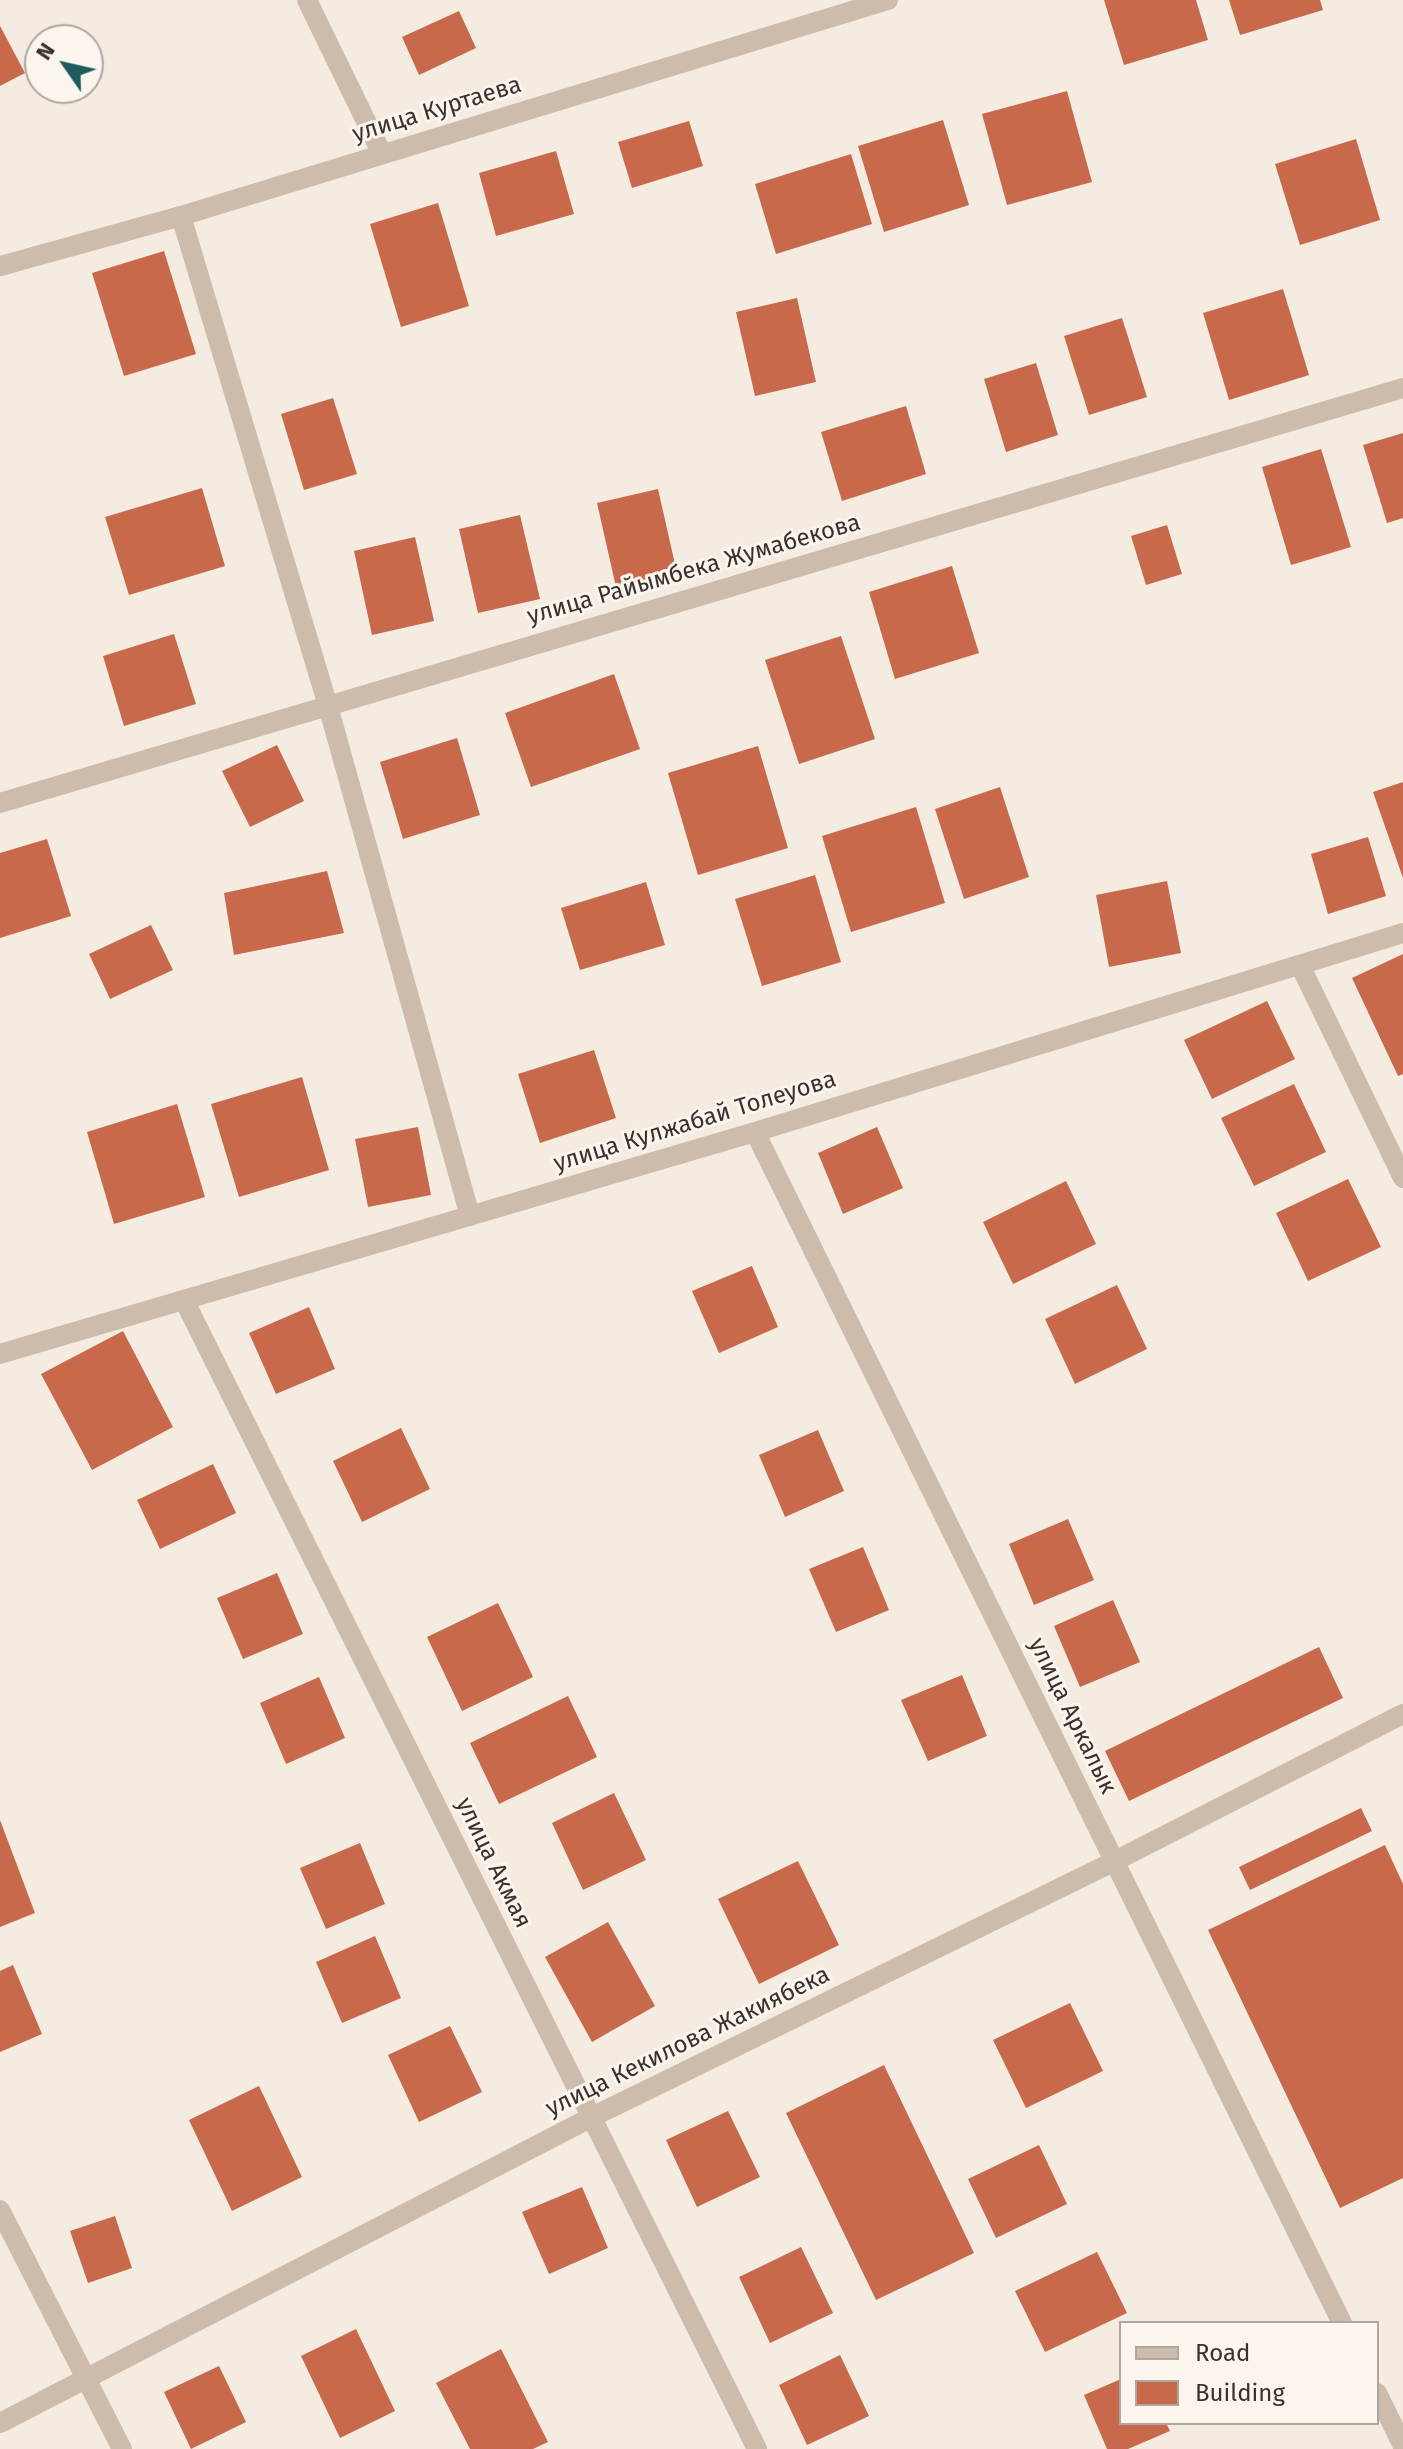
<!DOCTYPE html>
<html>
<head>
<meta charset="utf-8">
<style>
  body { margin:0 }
  #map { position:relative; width:1403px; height:2449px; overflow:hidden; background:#f4ebe1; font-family:"Fira Sans",sans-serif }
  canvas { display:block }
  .legend { position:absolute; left:1119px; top:2321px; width:260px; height:104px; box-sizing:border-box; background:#fbf5ee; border:2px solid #aea6a0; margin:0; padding:10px 14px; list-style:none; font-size:24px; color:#3b302b }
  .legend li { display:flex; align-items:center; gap:16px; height:40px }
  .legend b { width:40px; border:2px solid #aea6a0 }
  .north { position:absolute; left:24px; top:24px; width:80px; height:80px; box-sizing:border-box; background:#fbf5ee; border:2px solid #aea6a0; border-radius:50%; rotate:304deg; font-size:22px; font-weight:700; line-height:32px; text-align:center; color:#3b302b }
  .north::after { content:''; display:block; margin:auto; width:28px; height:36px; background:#1f5a5e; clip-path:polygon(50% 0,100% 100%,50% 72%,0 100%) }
</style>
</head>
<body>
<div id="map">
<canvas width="1403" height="2449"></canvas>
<ul class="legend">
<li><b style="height:10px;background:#cdbbac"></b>Road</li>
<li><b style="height:22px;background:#c8694b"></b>Building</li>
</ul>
<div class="north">N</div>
</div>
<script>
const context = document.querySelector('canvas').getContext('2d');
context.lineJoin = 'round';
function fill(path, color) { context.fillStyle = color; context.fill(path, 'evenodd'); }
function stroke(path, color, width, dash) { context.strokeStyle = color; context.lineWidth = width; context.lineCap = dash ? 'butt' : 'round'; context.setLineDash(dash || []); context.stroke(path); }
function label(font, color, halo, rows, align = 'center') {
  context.font = font + ' "Fira Sans",sans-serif'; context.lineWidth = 6; context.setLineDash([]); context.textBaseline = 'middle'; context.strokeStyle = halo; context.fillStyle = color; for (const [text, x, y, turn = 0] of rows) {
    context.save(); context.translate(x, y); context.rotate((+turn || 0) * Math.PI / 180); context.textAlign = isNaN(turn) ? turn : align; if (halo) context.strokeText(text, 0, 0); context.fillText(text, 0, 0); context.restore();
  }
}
const building = new Path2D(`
  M1104,0H1196L1208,40L1124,65Z
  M1229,0H1320L1323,10L1240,35Z
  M459,11L476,48L419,75L402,37Z
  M0,26L25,73L0,86Z
  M1067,91L1092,182L1007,205L982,114Z
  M943,120L969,205L884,232L858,146Z
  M689,121L703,166L632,188L618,142Z
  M1356,139L1380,220L1300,245L1275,164Z
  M556,151L574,214L496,236L479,173Z
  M851,154L872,224L776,254L755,184Z
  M438,203L469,306L401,327L370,224Z
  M164,251L196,354L124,376L92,273Z
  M1283,289L1309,375L1229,400L1203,313Z
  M797,298L816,382L755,396L736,312Z
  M1122,318L1147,397L1089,415L1064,336Z
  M1036,363L1058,435L1006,452L984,379Z
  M333,398L357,474L304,490L281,414Z
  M906,406L926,474L842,501L821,432Z
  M1403,433V518L1387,523L1363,445Z
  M1321,449L1351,547L1291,565L1262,467Z
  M202,488L225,566L129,595L105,517Z
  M658,489L677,573L616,587L597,503Z
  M520,515L540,599L478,613L459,529Z
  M1167,525L1182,574L1146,585L1131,536Z
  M415,537L434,621L372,635L354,551Z
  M952,566L979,653L895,679L869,592Z
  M174,634L196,704L124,726L103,656Z
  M841,636L875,739L799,764L765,660Z
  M614,674L640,749L531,787L505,713Z
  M457,738L480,815L403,839L380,762Z
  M277,745L304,801L250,827L222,771Z
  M758,746L788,848L698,875L668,773Z
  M1403,782V878L1373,792Z
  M1000,787L1029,877L964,899L935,809Z
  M916,807L945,903L851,932L822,836Z
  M1368,837L1386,896L1328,914L1311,854Z
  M47,839L71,916L0,938V853Z
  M327,871L344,933L234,955L224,893Z
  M815,875L841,962L762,986L735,899Z
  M1167,881L1181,953L1109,967L1096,895Z
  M646,882L665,945L580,970L561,908Z
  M151,925L173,970L110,999L89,954Z
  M1403,954V1074L1398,1076L1352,978Z
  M1267,1001L1295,1059L1212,1099L1184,1040Z
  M594,1050L616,1118L540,1143L518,1074Z
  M302,1077L329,1170L239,1197L211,1104Z
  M1294,1084L1326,1152L1254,1186L1221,1118Z
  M177,1104L205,1197L114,1224L87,1132Z
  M418,1127L431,1195L368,1207L355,1139Z
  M877,1127L903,1188L843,1214L818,1153Z
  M1348,1179L1381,1247L1308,1281L1276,1213Z
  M1066,1181L1096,1244L1013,1284L983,1222Z
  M752,1266L778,1327L719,1353L692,1291Z
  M1117,1285L1147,1349L1075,1384L1045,1319Z
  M309,1307L335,1369L276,1394L249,1333Z
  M123,1331L173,1427L92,1470L41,1374Z
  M401,1428L430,1489L362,1522L333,1461Z
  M818,1430L844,1491L785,1517L759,1455Z
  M213,1464L236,1513L160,1549L137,1500Z
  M1068,1519L1094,1580L1034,1605L1009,1544Z
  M863,1547L889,1610L836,1632L809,1569Z
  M277,1573L303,1634L243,1659L217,1598Z
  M1113,1600L1140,1662L1080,1687L1054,1626Z
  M498,1603L533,1677L462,1711L427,1637Z
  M1319,1647L1343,1698L1129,1801L1105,1751Z
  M962,1675L987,1736L928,1761L901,1700Z
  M319,1677L345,1738L286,1764L260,1703Z
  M568,1696L597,1757L499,1804L470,1743Z
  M614,1793L646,1860L583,1890L552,1823Z
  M1361,1808L1372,1831L1250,1890L1239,1867Z
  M0,1820L35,1913L0,1927Z
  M360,1843L385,1904L326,1929L300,1868Z
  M1385,1845L1403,1884V2178L1340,2208L1208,1930Z
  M798,1861L839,1945L759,1984L718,1899Z
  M608,1922L655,2006L592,2042L545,1957Z
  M375,1936L401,1998L342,2023L316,1962Z
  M13,1965L42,2034L0,2052V1971Z
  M1070,2003L1103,2071L1026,2108L993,2040Z
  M450,2026L482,2092L419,2122L388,2055Z
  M884,2065L974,2253L876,2300L786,2113Z
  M259,2086L302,2177L232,2211L189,2120Z
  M728,2111L760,2177L697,2207L666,2140Z
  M1039,2145L1067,2204L996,2238L968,2179Z
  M582,2187L608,2248L549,2274L522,2212Z
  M115,2216L132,2268L88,2283L70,2231Z
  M801,2247L833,2313L770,2343L739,2277Z
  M1097,2252L1127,2313L1045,2352L1015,2291Z
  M356,2329L395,2411L340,2438L301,2356Z
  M501,2349L548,2442L533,2449H470L436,2383Z
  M840,2355L869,2416L807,2445L779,2385Z
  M219,2366L246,2422L191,2449L164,2392Z
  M1121,2379V2423H1166L1170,2431L1128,2449H1107L1084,2395Z`);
const minor = new Path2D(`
  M307,0L382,154
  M181,216L328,706L470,1216
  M0,266L181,216L888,0
  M0,803L1403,388
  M1300,965L1403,1178
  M755,1132L1342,2323
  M184,1300L757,2449
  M0,1354L755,1132L1403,933
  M0,2210L122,2449
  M1377,2393L1403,2446
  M0,2423L590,2118L1115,1861L1403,1714`);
const streetNames = [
  ["улица Куртаева",437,110,-17],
  ["улица Райымбека Жумабекова",694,570,-16],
  ["улица Кулжабай Толеуова",695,1122,-17],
  ["улица Аркалык",1072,1716,64],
  ["улица Акмая",493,1863,64],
  ["улица Кекилова Жакиябека",688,2042,-26]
];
fill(building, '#c8694b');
stroke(minor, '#cdbbac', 20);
label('24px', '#3b302b', '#fbf5ee', streetNames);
</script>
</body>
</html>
